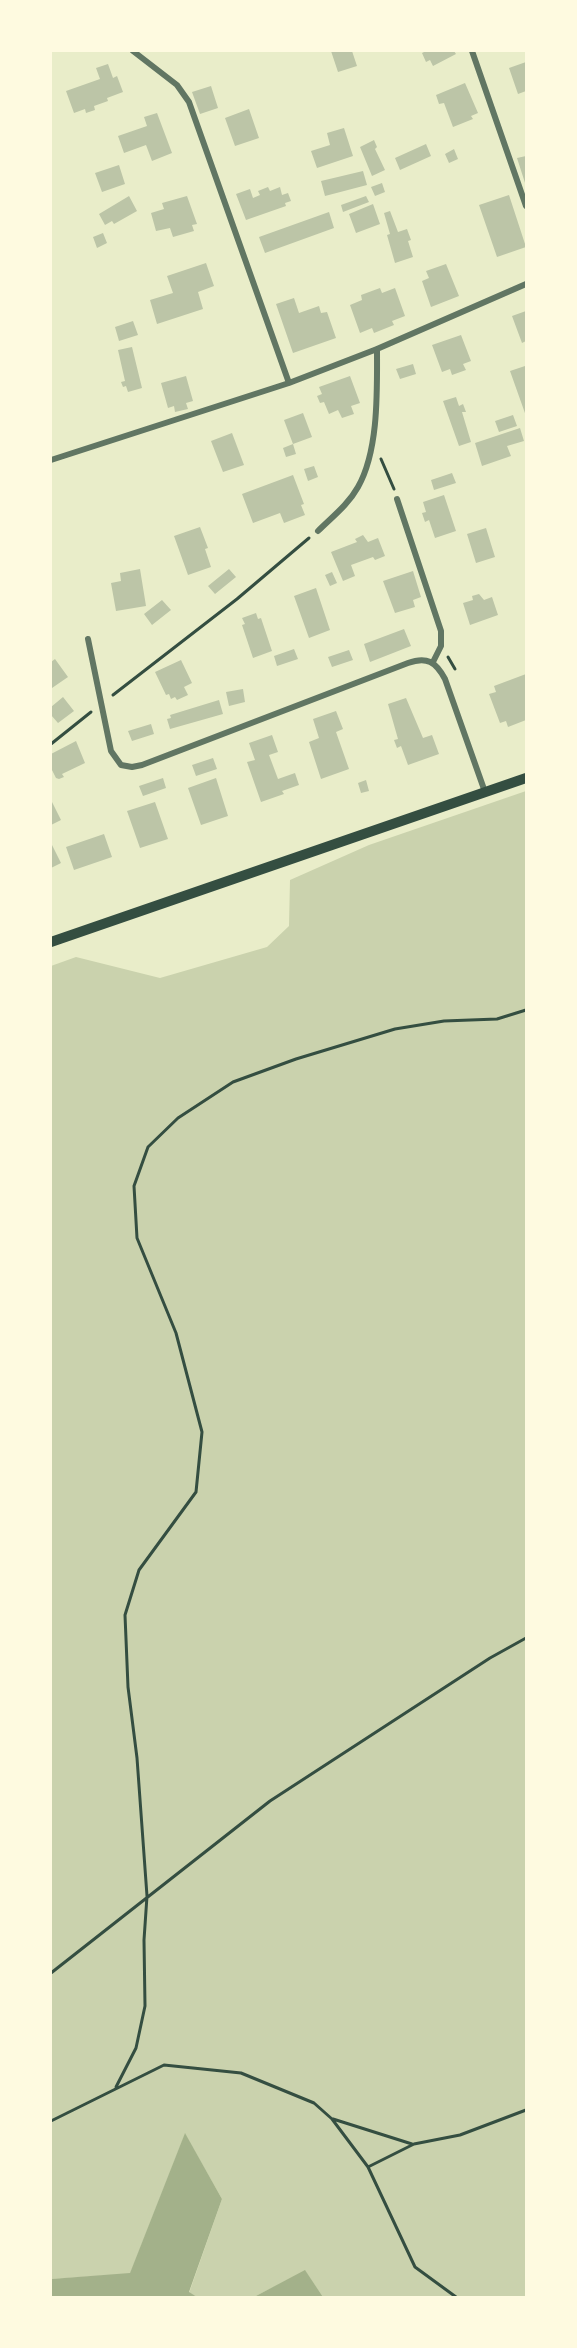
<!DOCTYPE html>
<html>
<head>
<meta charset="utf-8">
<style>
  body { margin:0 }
  #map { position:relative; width:577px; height:2348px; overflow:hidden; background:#e9edc9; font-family:Barlow,sans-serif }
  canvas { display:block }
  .frame { position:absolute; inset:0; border:52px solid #fefae0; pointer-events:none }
</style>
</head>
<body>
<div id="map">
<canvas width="577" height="2348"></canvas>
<div class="frame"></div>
</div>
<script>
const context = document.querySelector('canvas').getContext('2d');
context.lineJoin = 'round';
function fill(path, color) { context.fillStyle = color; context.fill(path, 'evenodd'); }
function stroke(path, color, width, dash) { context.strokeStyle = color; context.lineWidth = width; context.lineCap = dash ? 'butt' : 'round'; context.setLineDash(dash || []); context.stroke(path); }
const green = new Path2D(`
  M526,791V2297H323L305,2271L254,2297H197L189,2293L222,2199L185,2134L130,2274L51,2279V966L76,957L160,978L267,947L289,926L290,880L369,845Z`);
const water = new Path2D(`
  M185,2133L222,2199L189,2292L197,2297H51V2279L130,2273Z
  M305,2270L323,2297H254Z`);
const building = new Path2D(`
  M331,51H352L357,66L338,72Z
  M426,51H454L456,54L433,66L430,60L426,62L422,53Z
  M526,62V91L518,94L509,68Z
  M108,64L113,78L117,76L123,92L107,98L108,101L94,106L95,110L86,113L85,109L74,113L66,91L100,79L96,68Z
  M465,83L478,113L471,116L473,119L453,127L444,103L439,104L436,95Z
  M211,86L218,108L200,114L192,92Z
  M249,109L259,138L235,146L225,118Z
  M157,113L172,153L152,161L146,145L124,153L118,136L147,126L144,117Z
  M344,128L353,156L317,168L311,151L330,145L327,133Z
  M374,140L377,147L375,149L385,170L372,176L360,147Z
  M426,144L431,156L400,170L395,158Z
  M454,149L458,159L449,163L445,154Z
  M526,156V186L517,158Z
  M119,165L125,184L102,192L95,173Z
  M363,171L367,185L325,196L321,181Z
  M382,183L385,192L375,196L371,187Z
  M268,187L270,191L280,187L282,195L288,193L291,201L285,203L286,206L246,220L236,194L250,189L253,198L260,195L258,191Z
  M509,195L526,247L497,257L479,205Z
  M129,196L137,211L114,224L112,221L105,225L99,214Z
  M187,196L197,224L192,225L194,231L173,237L170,228L156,231L151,213L164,209L162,203Z
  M366,196L369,202L343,212L341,205Z
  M373,204L380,224L356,233L349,214Z
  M390,211L398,232L407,229L411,240L408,241L413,257L395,263L387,235L390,234L384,213Z
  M329,212L334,228L265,253L259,237Z
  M103,233L107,243L97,248L93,237Z
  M206,263L214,286L198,292L203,309L157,324L150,300L173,293L167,276Z
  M446,264L459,296L431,307L422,281L429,278L426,271Z
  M380,288L382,293L395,288L405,316L392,321L394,325L374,333L372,328L360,333L350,305L362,300L361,295Z
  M294,298L299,313L319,306L321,313L327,312L336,338L293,353L276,304Z
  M526,311V341L522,343L512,316Z
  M133,321L138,335L119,341L115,327Z
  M461,335L471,361L463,364L466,370L452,375L450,369L442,372L432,345Z
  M132,347L142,388L128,392L126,386L123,387L121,382L125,381L118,350Z
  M413,364L416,374L400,379L396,369Z
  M525,366L526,368V416L510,371Z
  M186,376L193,401L186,403L188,409L175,412L174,406L168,408L161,383Z
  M350,376L360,403L351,406L354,414L342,418L338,410L329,414L324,402L320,403L317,396L322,394L319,387Z
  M456,397L459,406L463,404L466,412H462L471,442L459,446L443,401Z
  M303,413L312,437L293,444L284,420Z
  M513,415L517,426L499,432L495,421Z
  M520,428L524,441L507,446L511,456L482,466L475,443Z
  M232,433L244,465L223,472L211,441Z
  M293,444L296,454L286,457L283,448Z
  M314,466L318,477L308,481L304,469Z
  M452,473L456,483L434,490L431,480Z
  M293,475L304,504L301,505L305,515L284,523L280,513L253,523L242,494Z
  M444,495L456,531L435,538L429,520L425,522L422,513L426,512L423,502Z
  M200,527L208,548L205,549L211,567L188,575L174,536Z
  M486,528L495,557L476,563L467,534Z
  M363,535L368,542L378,538L385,556L375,560L373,557L351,565L355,576L343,581L331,552L357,542L355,539Z
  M140,569L146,606L116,611L111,583L121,581L120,573Z
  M229,569L236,577L215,594L208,586Z
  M413,571L421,597L413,600L415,607L395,613L383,581Z
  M332,572L337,583L330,586L325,575Z
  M316,588L330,630L309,638L294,596Z
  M479,594L484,600L492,597L498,615L470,625L463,603L473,600L472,596Z
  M162,600L171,610L152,625L144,614Z
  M256,613L258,619L261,618L272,651L253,658L242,625L245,624L242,618Z
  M404,629L411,646L370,662L364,644Z
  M294,649L298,659L277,666L274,656Z
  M349,650L353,660L332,667L328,657Z
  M55,659L68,677L52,688L51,662Z
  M181,660L192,683L184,687L188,695L177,700L175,697L171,699L169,694L166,695L155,672Z
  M526,674V720L508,727L506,721L500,723L489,694L496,692L494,686Z
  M243,689L245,702L229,706L226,692Z
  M63,697L74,711L58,723L51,715V707Z
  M406,698L423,738L432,735L439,754L408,765L401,746L397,748L394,740L398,739L388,704Z
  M219,700L223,714L170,729L167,719L171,718L170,715Z
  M336,711L343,729L336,732L349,769L321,779L309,742L319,738L313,719Z
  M151,724L154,734L132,741L128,731Z
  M272,735L278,752L269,755L278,779L295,773L299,785L282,791L284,794L261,802L247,762L255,760L249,743Z
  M76,741L85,763L62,774L64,777L59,779L56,778L51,768V754Z
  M213,758L217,769L196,776L192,765Z
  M163,778L166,788L143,796L139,786Z
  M216,778L228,816L201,825L188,788Z
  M366,780L369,791L361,793L358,783Z
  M51,800L61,820L51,825Z
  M155,802L168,839L140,848L127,811Z
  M104,834L112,857L74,870L66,847Z
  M51,843L61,863L51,868Z`);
const path = new Path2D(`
  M381,459L394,489
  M448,657L455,669
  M113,695L237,599L309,538
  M51,744L91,712
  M51,1973L270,1801L490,1658L526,1638
  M116,2087L136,2048L145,2006L144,1940L147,1896L137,1758L128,1687L125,1615L139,1570L196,1492L202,1432L176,1333L137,1238L134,1186L148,1147L178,1118L233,1082L296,1059L395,1029L444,1021L497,1019L526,1010
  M333,2119L412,2144
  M51,2121L164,2065L241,2073L314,2103L332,2119L368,2167L415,2267L456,2297
  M368,2167L414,2144L460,2135L526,2110`);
const minor = new Path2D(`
  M133,51L177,85L189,102L289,383
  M472,51L526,206
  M51,460L289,383L377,349L526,284
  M397,499L441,631V646L433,662
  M318,531C332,517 348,505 358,487C379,450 377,390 377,349
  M88,639L111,751L121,765L132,767L142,765L408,663C427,656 436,662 445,679L485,792`);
const secondary = new Path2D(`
  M51,942L526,778`);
fill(green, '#cad2ad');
fill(water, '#a3b18a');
fill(building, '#bcc5a7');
stroke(path, '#344e41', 3);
stroke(minor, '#617663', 6);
stroke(secondary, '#344e41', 10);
</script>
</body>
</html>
